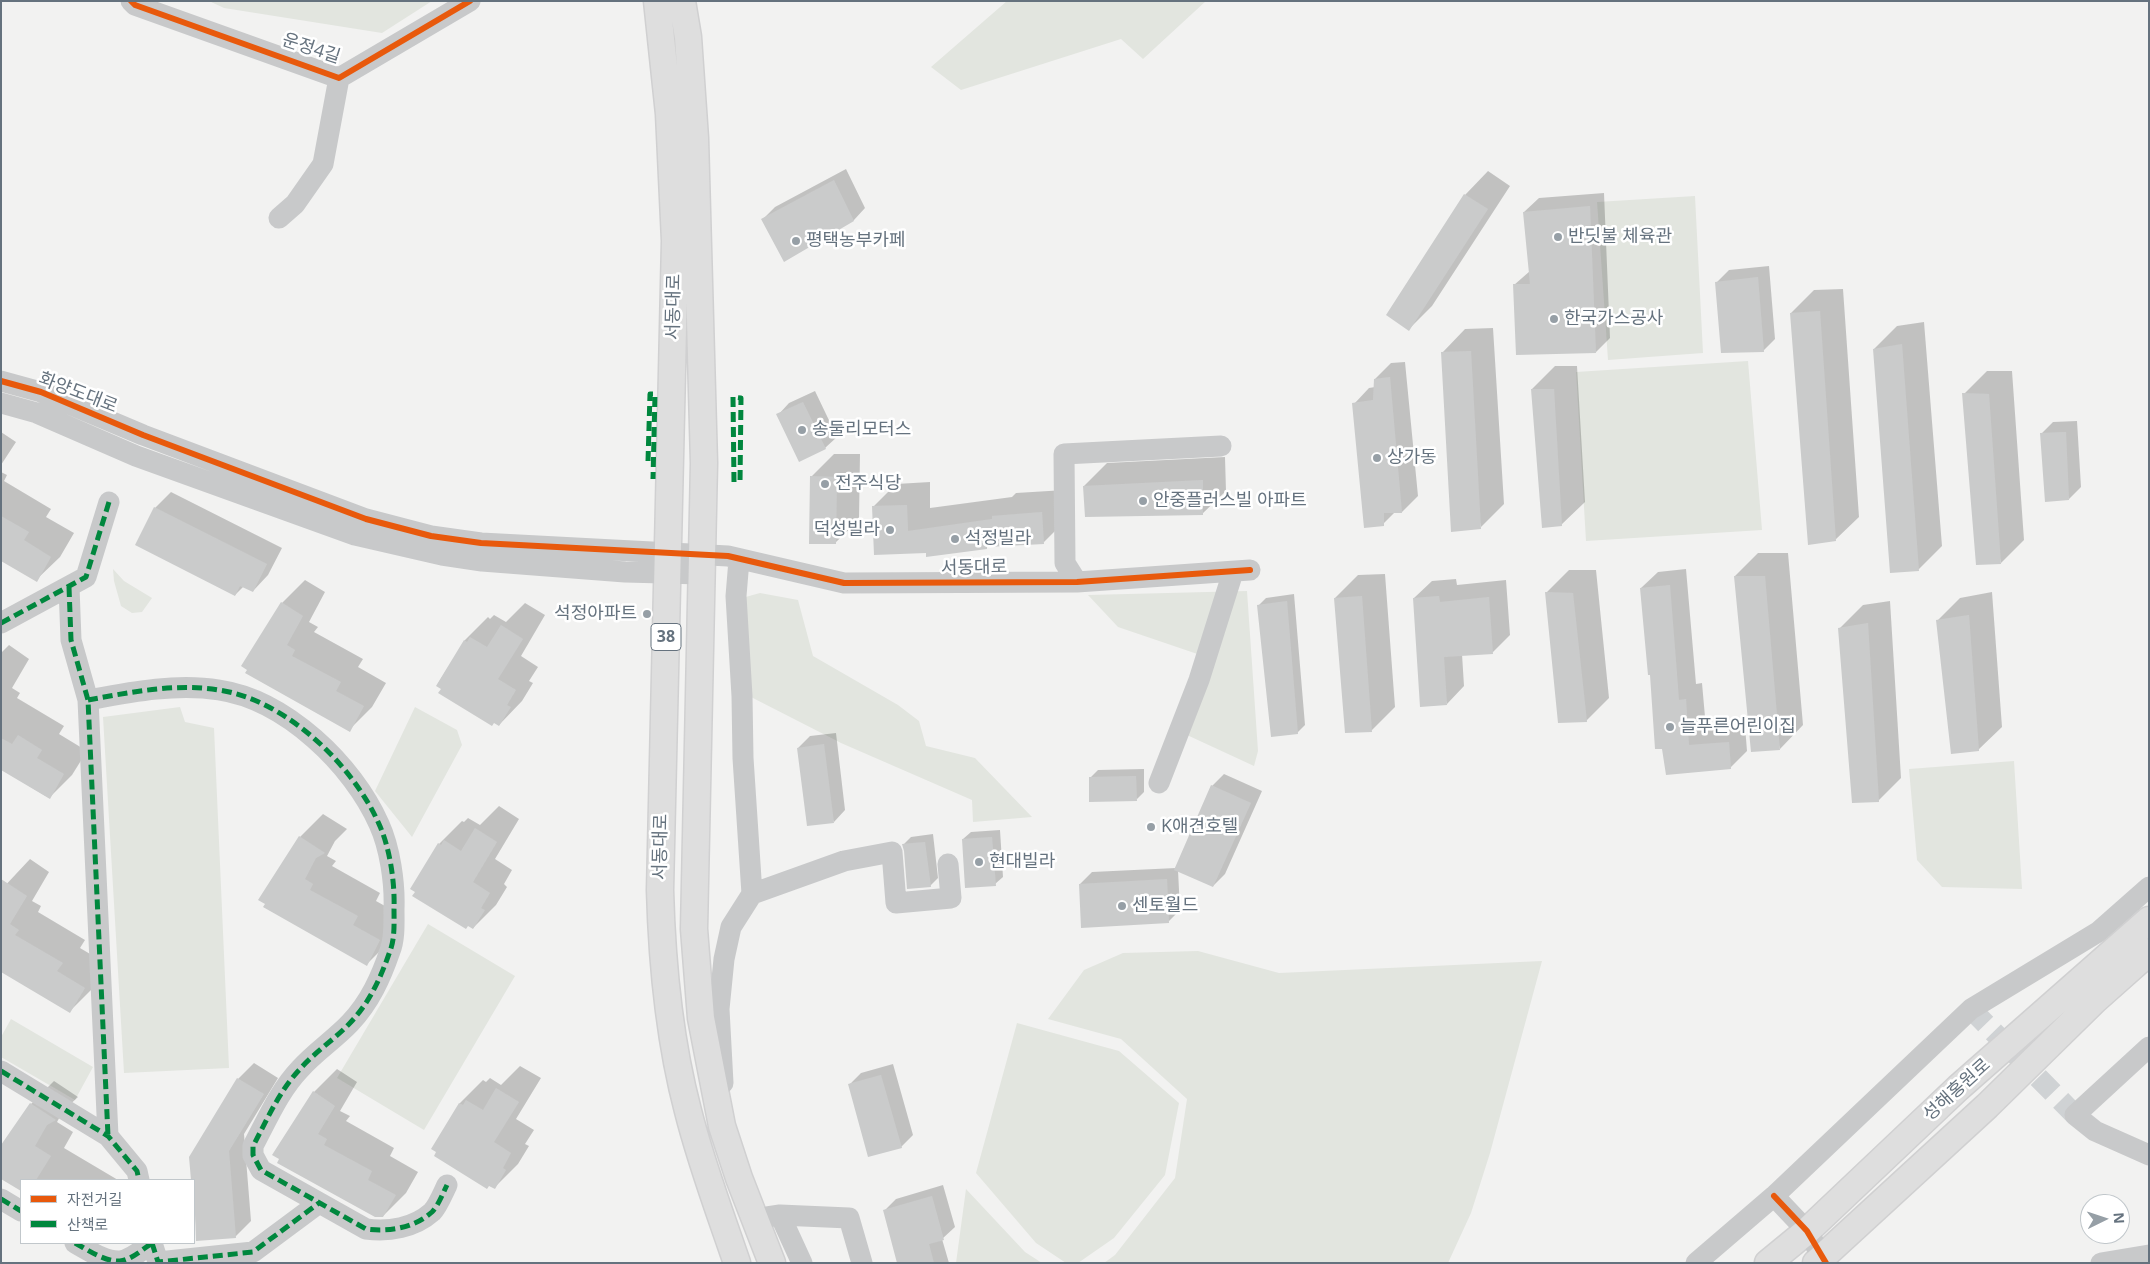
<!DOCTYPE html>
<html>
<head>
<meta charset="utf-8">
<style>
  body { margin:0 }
  #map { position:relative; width:2150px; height:1264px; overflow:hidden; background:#f2f2f1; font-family:"Open Sans","Noto Sans KR",sans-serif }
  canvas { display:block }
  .frame { position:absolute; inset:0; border:2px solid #65727e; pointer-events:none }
  .legend { position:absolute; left:20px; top:1179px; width:175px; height:65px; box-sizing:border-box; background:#fff; border:1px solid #c1c7cb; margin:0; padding:6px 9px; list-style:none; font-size:15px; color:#65727e }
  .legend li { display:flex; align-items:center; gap:10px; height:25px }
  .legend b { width:25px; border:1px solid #c1c7cb }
  .north { position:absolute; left:2080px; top:1194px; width:50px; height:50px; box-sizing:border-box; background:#fff; border:1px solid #c1c7cb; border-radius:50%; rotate:86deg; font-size:14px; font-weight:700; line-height:20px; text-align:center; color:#65727e }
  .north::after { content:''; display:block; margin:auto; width:18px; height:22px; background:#969fa6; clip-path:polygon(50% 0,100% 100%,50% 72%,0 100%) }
</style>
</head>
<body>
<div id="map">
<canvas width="2150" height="1264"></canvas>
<div class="frame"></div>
<ul class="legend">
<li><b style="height:6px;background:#e8590c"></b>자전거길</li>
<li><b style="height:6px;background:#00873e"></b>산책로</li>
</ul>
<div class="north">N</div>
</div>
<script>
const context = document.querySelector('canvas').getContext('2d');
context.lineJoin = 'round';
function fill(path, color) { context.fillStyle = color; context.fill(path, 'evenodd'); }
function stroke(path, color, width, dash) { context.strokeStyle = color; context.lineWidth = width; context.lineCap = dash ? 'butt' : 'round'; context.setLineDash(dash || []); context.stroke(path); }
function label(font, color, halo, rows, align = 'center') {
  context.font = font + ' "Open Sans","Noto Sans KR",sans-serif'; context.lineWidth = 5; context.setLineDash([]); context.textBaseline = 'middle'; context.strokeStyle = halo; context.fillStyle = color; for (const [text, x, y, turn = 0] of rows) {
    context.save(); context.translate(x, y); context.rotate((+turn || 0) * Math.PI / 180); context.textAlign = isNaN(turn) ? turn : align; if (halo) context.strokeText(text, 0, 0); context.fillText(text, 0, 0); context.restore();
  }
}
const green = new Path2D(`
  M209,1H432L382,33L224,8Z
  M1007,1H1206L1143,59L1121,39L961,90L931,67Z
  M1695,196L1703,353L1608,360L1597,202Z
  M1748,361L1762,530L1586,541L1576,372Z
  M113,569L124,581L152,598L142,612L132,613L121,606L114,581Z
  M1247,591L1258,751L1254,766L1187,735L1215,660L1118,627L1088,595Z
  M760,593L798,600L813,656L898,705L919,721L926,746L975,758L1032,817L973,822L972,800L841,743L749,696L742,598Z
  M180,707L185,722L214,728L229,1068L124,1073L103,717Z
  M415,707L457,730L462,745L412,837L375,791Z
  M2014,761L2022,889L1942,887L1917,860L1909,769Z
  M428,924L515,976L424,1130L337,1078Z
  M1198,951L1279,973L1542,961L1490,1153L1471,1213L1448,1263H1104L1115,1255L1175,1178L1187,1099L1121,1039L1048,1019L1084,970L1123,953Z
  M11,1019L93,1067L75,1100L1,1057V1037Z
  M1017,1023L1119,1051L1179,1103L1165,1175L1114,1238L1078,1263H1066L1036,1243L976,1173Z
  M966,1189L1025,1252L1042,1263H956Z`);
const shadow = new Path2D(`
  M846,169L865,208L854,220L784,260L763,219L775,207Z
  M1488,171L1510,186L1432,306L1409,329L1388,315L1465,195Z
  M1604,193L1610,338L1596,352L1514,285L1530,271L1524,212L1539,198Z
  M1769,266L1775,339L1763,351L1717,282L1729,270Z
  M1843,289L1859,517L1835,540L1791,313L1814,290Z
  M1924,322L1942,546L1919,569L1891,571L1874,349L1897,326Z
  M1493,328L1504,504L1481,527L1442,353L1465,329Z
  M1405,362L1418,496L1402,512H1395L1383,524L1354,404L1369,388L1375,387V379L1391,363Z
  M1555,366H1577L1585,502L1561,525L1532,389Z
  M1987,371H2012L2024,540L2001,563L1964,394Z
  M815,391L837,437L825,448L778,415L789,403Z
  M2077,421L2081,487L2069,499L2042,433L2053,422Z
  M1,432L16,442L1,465Z
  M834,454H860L859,520L835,543L811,477Z
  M1225,457L1226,491L1202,514L1084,486L1107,463Z
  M1,472L7,475L4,481L51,509L46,517L74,533L60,557L36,580L1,559Z
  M930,482V508L1012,497L1016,493L1065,490L1067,519L1044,542L927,552L873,507L896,484Z
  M171,492L282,548L268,575L253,591L244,586L235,595L155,508Z
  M1758,553H1788L1803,725L1780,749L1735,576Z
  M1686,569L1696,684L1702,683L1706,728L1745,726L1747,751L1730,768L1667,774L1651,674L1641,588L1658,572Z
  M1569,570H1596L1609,698L1586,721L1546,593Z
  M1385,574L1395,707L1372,730L1346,732L1335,598L1358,575Z
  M1456,579L1457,585L1506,580L1510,635L1493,652L1462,654L1464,686L1447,704L1414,598L1432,581Z
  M305,580L325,592L309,622L318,627L314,632L363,659L358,667L386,683L372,707L349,730L247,673L282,603Z
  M1992,592L2002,727L1978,750L1937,621L1960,598Z
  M1294,594L1305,725L1297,733L1258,606L1266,598Z
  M1890,601L1901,778L1878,801L1840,628L1863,605Z
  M525,603L545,615L521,656L538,667L529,681L533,683L522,701L499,725L437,685L465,640L488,617L490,619L494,615L506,622Z
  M9,645L29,659L12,688L20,693L17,698L64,726L59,734L87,751L72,775L49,798L1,769V653Z
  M836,733L845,810L834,822L798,748L810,736Z
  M1144,769V792L1137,799L1090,778L1098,770Z
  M1224,774L1262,791L1225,874L1213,886L1178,870L1180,910L1168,922L1080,884L1092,872L1176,868L1212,786Z
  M499,806L519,819L495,859L512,870L504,884L507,887L496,905L473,928L439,844L462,821L464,822L468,818L480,825Z
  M323,814L347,829L335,841L327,856L336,861L332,866L380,893L376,901L403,916L390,941L367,964L264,907L300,837Z
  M1000,830L1003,877L995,884L963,839L971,832Z
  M933,834L938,878L930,886L903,845L911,837Z
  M30,859L49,872L32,901L41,906L38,912L85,940L80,948L107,964L93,988L70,1011L1,970V890Z
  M254,1063L278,1078L244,1134L251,1221L235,1237L197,1239L191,1157L238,1079Z
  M893,1064L913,1135L901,1147L849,1085L861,1073Z
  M520,1066L541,1078L516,1119L534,1130L525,1144L529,1146L518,1164L494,1188L433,1148L460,1103L483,1080L486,1082L490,1078L501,1085Z
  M337,1069L357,1082L340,1111L350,1116L346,1121L394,1148L390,1156L418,1172L406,1193L383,1216L279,1162L314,1092Z
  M54,1081L78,1097L63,1111L57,1122L73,1132L64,1148L118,1180H21V1190L1,1177L31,1104Z
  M943,1185L955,1227L942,1239L949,1263H898L884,1211L896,1199Z`);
const building = new Path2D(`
  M834,180L854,221L784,262L761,219Z
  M1464,194L1488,209L1409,331L1386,315Z
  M1590,206L1596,353L1516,355L1513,284H1530L1523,212Z
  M1758,277L1764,352L1721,353L1715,282Z
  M1820,311L1836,541L1808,545L1790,313Z
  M1902,344L1919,571L1890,573L1873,349Z
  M1471,351L1481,529L1451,532L1441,352Z
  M1390,377L1402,513H1384V526L1364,528L1352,403L1373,400L1374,379Z
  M1531,389H1554L1562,526L1542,528Z
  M1962,393L1989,394L2001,564L1976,565Z
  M803,402L826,449L799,462L776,414Z
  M2066,432L2069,500L2045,502L2040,433Z
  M810,476L837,477L836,544H809Z
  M1203,480V515L1085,517L1083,486Z
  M907,505L908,531L992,519V516L1042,512L1044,544L987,547V549L926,557V553L874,555L872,506Z
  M154,507L267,564L253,592L240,586L235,596L135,545Z
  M1,516L29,532L24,540L51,557L37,582L1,561Z
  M1734,576H1765L1780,750L1751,752Z
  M1670,585L1679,700L1686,699L1689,745L1729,742L1731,769L1666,775L1662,749H1655L1650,675H1648L1640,588Z
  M1545,592L1573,593L1587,722L1558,723Z
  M1362,596L1372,732L1345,733L1334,598Z
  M1439,596L1440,602L1489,597L1493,654L1444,657L1447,705L1420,707L1413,598Z
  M1287,601L1298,734L1271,737L1257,605Z
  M281,602L303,616L287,645L295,650L292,656L341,682L336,691L364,706L350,732L245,673L247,670L241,666Z
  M1969,615L1979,751L1951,754L1936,620Z
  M1868,623L1879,802L1852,803L1838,628Z
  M501,625L523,639L498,679L516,690L507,705L511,707L499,726L494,723L492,726L438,693L441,689L436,686L464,640L467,642L470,637L487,647Z
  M18,735L42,750L37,758L64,774L50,799L1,770V738L12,744Z
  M824,744L834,823L807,826L797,748Z
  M1136,776L1137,801L1089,802V777Z
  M1211,785L1251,803L1213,887L1174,870Z
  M475,828L497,842L473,882L490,893L481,908L485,910L473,929L468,926L466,929L412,896L415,892L410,889L438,843L441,845L444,840L461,851Z
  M299,836L325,853L316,858L305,879L313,884L310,890L358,916L353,925L380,940L367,966L263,907L265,904L258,900Z
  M992,837L996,886L965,888L962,839Z
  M925,842L931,887L907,889L904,851L902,844Z
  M1,879L27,896L10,924L19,930L15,935L63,963L57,971L85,988L70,1013L1,972Z
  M1167,879L1169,923L1081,928L1079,884Z
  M881,1075L902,1148L868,1157L848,1084Z
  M237,1078L264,1094L229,1151L236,1238L196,1241L194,1180H191L189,1157Z
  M496,1088L519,1102L494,1142L511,1153L503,1168L506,1170L495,1189L489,1186L487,1189L434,1156L436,1152L431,1149L459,1103L463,1105L466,1100L483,1110Z
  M313,1091L335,1106L318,1134L327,1139L324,1145L372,1171L368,1180L396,1195L383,1217H375L277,1163L279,1159L272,1155Z
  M30,1103L56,1120L47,1125L35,1146L51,1156L36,1180H21V1191L1,1179V1145Z
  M932,1196L944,1240L929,1244L934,1263H897L883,1210Z`);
const minorTunnel = new Path2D(`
  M1971,1009L2075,1115`);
const minor = new Path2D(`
  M131,1L135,5L339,78L470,1
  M279,218L295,204L323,164L339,78
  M1,381L41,392L143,435L366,519L431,536L481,543L728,556L844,583L1077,582L1250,570
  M1,403L37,413L136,456L355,535L442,555L482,561L625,572L701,574
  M1077,582L1065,563L1064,454L1221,446
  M69,587L71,640L88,700L108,1136
  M1,623L86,577L109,502
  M88,700C131,692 176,683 219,690C286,700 353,765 379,824C390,848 395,883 394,909C394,922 395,939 390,951C381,977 370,1002 350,1023C335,1039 315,1052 300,1069C279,1091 267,1120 253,1146V1155L261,1170L366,1229C389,1232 414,1228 432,1212C438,1206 443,1193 447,1185
  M1159,783L1199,680L1233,572
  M752,894L844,861L892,852L896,903L951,898L948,864
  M2149,1047L2075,1115L2095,1131L2149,1155
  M1,1071L108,1136L137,1171L139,1180
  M723,1083L719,1009L724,959L731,927L752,894L743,758L742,696L736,596L739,560
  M1774,1196L1807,1231L1826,1263
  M1,1199L21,1211
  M780,1215L849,1218L862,1263
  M767,1217L780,1215L802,1263
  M75,1243C88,1250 105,1262 120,1261C131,1260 143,1249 152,1243
  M152,1243L158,1262L253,1252L319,1203
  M1696,1263L1774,1196L1971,1009L2098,932L2149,887
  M2101,1263L2149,1255`);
const major = new Path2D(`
  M657,1L669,114L675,241L660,890C662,964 669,1039 688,1111C701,1163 720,1213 737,1263
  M682,1L688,37L695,138L704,463L694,929L701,1018L722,1126L739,1178L772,1263
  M1768,1263L1807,1231L1958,1088L2149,920
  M1816,1263L1987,1106L2095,1000L2149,952`);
const quiet = new Path2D(`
  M648,461L650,394H655L653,479
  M734,482L733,397L741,398L740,483
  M69,587L71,640L88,700L108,1136
  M1,623L86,577L109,502
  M88,700C131,692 176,683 219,690C286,700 353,765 379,824C390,848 395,883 394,909C394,922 395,939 390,951C381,977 370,1002 350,1023C335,1039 315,1052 300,1069C279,1091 267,1120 253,1146V1155L261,1170L366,1229C389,1232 414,1228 432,1212C438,1206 443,1193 447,1185
  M1,1071L108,1136L137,1171L139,1180
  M1,1199L21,1211
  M75,1243C88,1250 105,1262 120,1261C131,1260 143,1249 152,1243
  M152,1243L158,1262L253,1252L319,1203`);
const cycleway = new Path2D(`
  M131,1L135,5L339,78L470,1
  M1,381L41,392L143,435L366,519L431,536L481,543L728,556L844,583L1077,582L1250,570
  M1774,1196L1807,1231L1826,1263`);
const markers = [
  [1558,237,5,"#969fa6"],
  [796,241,5,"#969fa6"],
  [1554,319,5,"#969fa6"],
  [802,430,5,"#969fa6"],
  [1377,458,5,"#969fa6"],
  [825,484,5,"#969fa6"],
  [1143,501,5,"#969fa6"],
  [890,530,5,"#969fa6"],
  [955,539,5,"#969fa6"],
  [647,614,5,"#969fa6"],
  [1670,727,5,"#969fa6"],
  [1151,827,5,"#969fa6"],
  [979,862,5,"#969fa6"],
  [1122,906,5,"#969fa6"]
];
const shields = [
  [666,637,30]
];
const shieldNames = [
  ["38",666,637]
];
const streetNames = [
  ["운정4길",311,49,18],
  ["서동대로",674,307,-89],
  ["화양도대로",78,393,21],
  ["서동대로",974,568,-1],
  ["서동대로",661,847,-89],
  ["성해홍원로",1957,1090,-42]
];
const poiNames = [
  ["반딧불 체육관",1568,237],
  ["평택농부카페",806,241],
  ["한국가스공사",1564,319],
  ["송둘리모터스",812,430],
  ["상가동",1387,458],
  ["전주식당",835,484],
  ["안중플러스빌 아파트",1153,501],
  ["덕성빌라",880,530,"right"],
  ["석정빌라",965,539],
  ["석정아파트",637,614,"right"],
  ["늘푸른어린이집",1680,727],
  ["K애견호텔",1161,827],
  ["현대빌라",989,862],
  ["센토월드",1132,906]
];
fill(green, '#e2e5df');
fill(shadow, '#0003');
fill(building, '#cacbcb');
stroke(minorTunnel, '#cfd2d4', 21, [21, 11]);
stroke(major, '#d0d0d1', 29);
stroke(minor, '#c8c9ca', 21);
stroke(major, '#dedede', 26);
stroke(quiet, '#00873e', 5, [10, 5]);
stroke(cycleway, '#e8590c', 6);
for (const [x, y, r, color] of markers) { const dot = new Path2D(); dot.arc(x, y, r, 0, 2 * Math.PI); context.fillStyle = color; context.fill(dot); stroke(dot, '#fff', 2); }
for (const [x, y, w] of shields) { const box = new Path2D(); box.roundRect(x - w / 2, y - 13.5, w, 27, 4); context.fillStyle = '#fff'; context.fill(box); stroke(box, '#65727e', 1); }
label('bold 16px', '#65727e', null, shieldNames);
label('18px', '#65727e', '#fff', streetNames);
label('18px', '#65727e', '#fff', poiNames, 'left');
</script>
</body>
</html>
